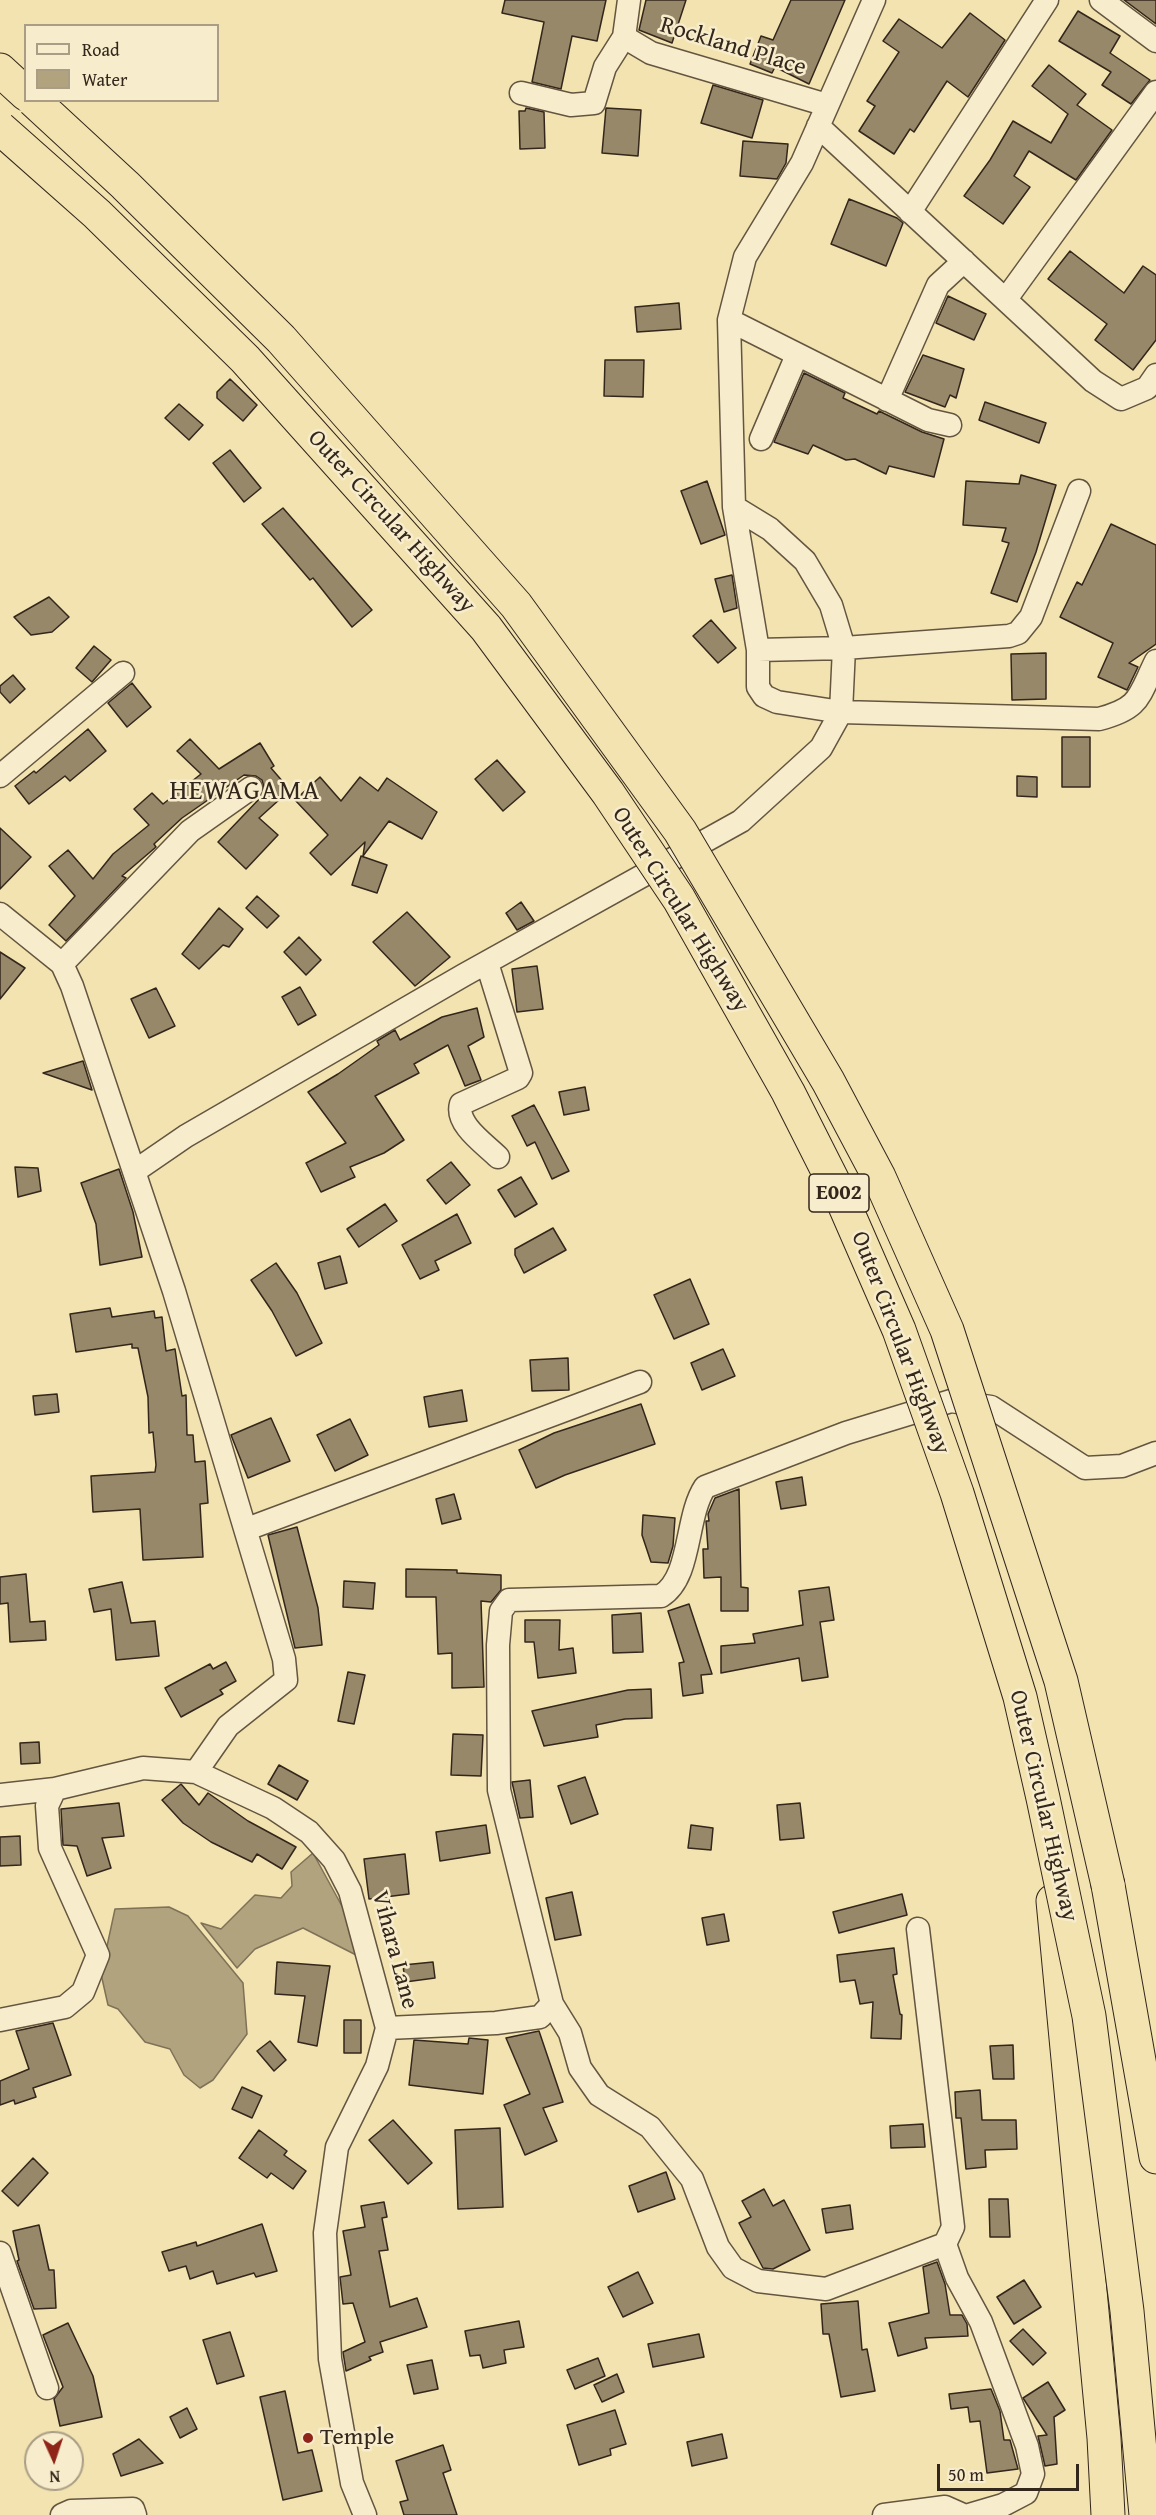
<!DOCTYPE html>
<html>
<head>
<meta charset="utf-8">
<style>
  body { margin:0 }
  #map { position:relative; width:1156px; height:2515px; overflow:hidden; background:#f2e3b1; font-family:"Gentium Book Plus",serif }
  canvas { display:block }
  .legend { position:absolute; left:24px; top:24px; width:195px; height:78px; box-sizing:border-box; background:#f7edcc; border:2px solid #a99d85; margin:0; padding:8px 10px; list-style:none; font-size:18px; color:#33261b }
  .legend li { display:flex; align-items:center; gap:12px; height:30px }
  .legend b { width:30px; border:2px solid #a99d85 }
  .north { position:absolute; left:24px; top:2431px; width:60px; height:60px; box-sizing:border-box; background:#f7edcc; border:2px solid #a99d85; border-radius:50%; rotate:177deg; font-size:16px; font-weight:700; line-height:24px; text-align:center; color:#33261b }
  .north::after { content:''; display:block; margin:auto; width:21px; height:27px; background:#8f2418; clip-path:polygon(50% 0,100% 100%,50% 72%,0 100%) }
  .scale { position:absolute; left:937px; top:2464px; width:142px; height:27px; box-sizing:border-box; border:3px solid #33261b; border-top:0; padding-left:8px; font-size:18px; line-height:21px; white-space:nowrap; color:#33261b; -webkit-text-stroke:4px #f7edcc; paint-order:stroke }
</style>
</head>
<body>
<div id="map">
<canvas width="1156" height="2515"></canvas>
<ul class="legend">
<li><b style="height:8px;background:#f7edcc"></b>Road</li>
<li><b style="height:16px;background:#b1a37e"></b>Water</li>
</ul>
<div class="north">N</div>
<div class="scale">50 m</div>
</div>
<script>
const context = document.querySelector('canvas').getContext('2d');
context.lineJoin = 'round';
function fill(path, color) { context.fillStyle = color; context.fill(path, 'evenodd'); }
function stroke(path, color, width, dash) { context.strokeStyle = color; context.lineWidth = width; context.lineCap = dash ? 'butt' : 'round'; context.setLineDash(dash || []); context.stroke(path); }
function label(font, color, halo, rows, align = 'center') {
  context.font = font + ' "Gentium Book Plus",serif'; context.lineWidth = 5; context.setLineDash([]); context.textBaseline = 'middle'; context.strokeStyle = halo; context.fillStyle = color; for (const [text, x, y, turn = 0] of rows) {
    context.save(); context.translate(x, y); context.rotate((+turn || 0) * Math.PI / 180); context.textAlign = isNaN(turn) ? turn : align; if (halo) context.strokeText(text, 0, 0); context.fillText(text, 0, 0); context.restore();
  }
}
const water = new Path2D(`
  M313,1853L343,1908L360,1957L303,1928L255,1949L237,1968L201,1923L221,1929L255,1895L281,1898L292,1886L291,1872Z
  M169,1907L188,1916L243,1983L247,2034L213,2080L200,2088L184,2075L170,2049L145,2042L118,2009L108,2005L101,1974L115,1909Z`);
const building = new Path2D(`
  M505,0H606L597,41L572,36L561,89L532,82L544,22L502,13Z
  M646,0H686L672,43L639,30Z
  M791,0H845L809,84L775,67L772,73L750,64L761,36L773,40Z
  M1124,0H1156V24Z
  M1078,11L1120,36L1110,53L1150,80L1131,104L1102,85L1111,72L1059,41Z
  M970,13L1005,40L968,97L947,81L914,132L910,129L894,154L859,131L875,106L867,101L899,52L883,41L899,19L942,48Z
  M1049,65L1086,94L1077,105L1112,130L1076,180L1029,151L1014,176L1030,187L1003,224L964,196L990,160L1013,121L1051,143L1068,114L1032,86Z
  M713,85L763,100L752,138L701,123Z
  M526,108L544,112L545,148L520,149L519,111H525Z
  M606,108L641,110L638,156L602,153Z
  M743,141L788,144L786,163L777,179L740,176Z
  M849,199L897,218L903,223L886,266L831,244Z
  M1070,251L1124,293L1143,266L1156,275V340L1133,370L1095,340L1107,324L1048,279Z
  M948,296L986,314L974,340L936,323Z
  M679,303L681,329L637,332L635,307Z
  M923,355L964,369L956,398L950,395L945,407L905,392Z
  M605,360H644L643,397L604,396Z
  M804,373L845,393L843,398L877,414L879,411L922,432L944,439L934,477L889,466L886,474L855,459L846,460L813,445L808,454L774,442Z
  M230,379L257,405L243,421L217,398V392Z
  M985,402L1046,423L1039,443L979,420Z
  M179,404L203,425L189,440L165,418Z
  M230,450L261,488L244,502L213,463Z
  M1021,475L1056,485L1036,552L1017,602L991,593L1009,543L1002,541L1006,528L963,525L966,481L1019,484Z
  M707,481L725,535L701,544L681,491Z
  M283,508L372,610L352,627L313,578L310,580L262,524Z
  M1111,524L1156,545V644L1129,663L1138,667L1127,690L1098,677L1113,643L1060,617L1077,582L1082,585Z
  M732,575L737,608L724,612L715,579Z
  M49,597L69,617L52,632L31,635L14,617Z
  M711,620L736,648L718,663L693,636Z
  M94,646L111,660L92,682L76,668Z
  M1046,653V699L1012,700L1011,654Z
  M13,675L25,689L10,703L0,692V686Z
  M132,683L151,707L127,727L108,703Z
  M88,729L106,751L70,781L65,776L29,804L15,786L34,771L36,773Z
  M1062,737H1090V787H1062Z
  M190,739L219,769L260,743L274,766L271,768L290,790L259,818L278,835L246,869L218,842L262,796L264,787L262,780L256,776L244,775L182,818L154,844L156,847L122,876L126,878L66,941L49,925L75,896L49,866L68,850L93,879L113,854L149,825L134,809L152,793L163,804L201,774L177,751Z
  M497,760L525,792L503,811L475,779Z
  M1017,776L1037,777V797L1017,796Z
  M320,777L341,801L360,777L378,791L387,778L437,812L422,839L389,821L363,856L365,842L331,875L310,853L328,835L295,800Z
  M0,828L31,857L0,889Z
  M361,856L387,865L377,893L352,885Z
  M257,896L279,916L267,928L246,908Z
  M521,902L534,921L517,930L506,913Z
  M219,908L243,929L229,947L223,945L199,969L182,954Z
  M407,912L450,957L415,986L373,942Z
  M299,937L321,960L306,975L284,952Z
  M0,952L25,968L0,999Z
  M537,966L543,1009L517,1012L512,969Z
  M300,987L316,1015L298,1025L282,997Z
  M156,988L175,1026L149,1038L131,999Z
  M477,1008L484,1037L468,1046L481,1080L465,1086L448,1045L414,1064L419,1073L375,1096L404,1140L384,1153L350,1167L355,1177L321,1192L306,1163L346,1143L308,1092L338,1074L379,1045L377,1041L395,1030L400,1040L442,1017Z
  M83,1061L92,1090L43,1073Z
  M585,1087L589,1110L564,1115L559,1092Z
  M534,1105L569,1171L552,1179L535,1142L527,1146L512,1116Z
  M451,1162L470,1185L446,1204L427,1180Z
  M15,1167L38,1168L41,1191L18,1197Z
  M119,1169L133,1212L142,1257L100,1265L96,1224L81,1183Z
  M521,1177L537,1204L515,1217L498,1190Z
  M385,1204L397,1221L359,1247L347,1229Z
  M457,1214L471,1243L435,1261L439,1270L420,1279L402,1245Z
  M553,1228L566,1250L524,1273L515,1255V1249Z
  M340,1256L347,1283L325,1289L318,1263Z
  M276,1263L297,1293L322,1343L296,1356L272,1311L251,1280Z
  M690,1279L709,1324L674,1339L654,1295Z
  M110,1308L112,1317L154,1311L155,1318L162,1317L166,1351L175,1349L182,1396L186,1395L187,1435H193L195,1462L205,1461L208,1503L200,1504L203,1557L143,1560L140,1509L93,1512L91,1476L155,1472L156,1465L153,1432L149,1433L148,1397L138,1348H132V1344L76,1352L70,1314Z
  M723,1349L735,1376L702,1390L691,1363Z
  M568,1358L569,1390L532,1391L530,1360Z
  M462,1390L467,1421L429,1427L424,1397Z
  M57,1394L59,1412L35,1415L33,1396Z
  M641,1404L655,1444L565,1475L536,1488L519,1450L554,1433Z
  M271,1418L290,1461L248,1478L231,1435Z
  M350,1419L368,1455L335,1471L317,1435Z
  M802,1477L806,1505L781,1509L776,1482Z
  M739,1489L741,1587L748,1588V1611H721V1577L704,1578L703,1549H708L706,1521H709L708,1514L715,1498Z
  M454,1494L461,1519L442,1524L436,1499Z
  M643,1515L675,1518L673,1546L668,1563L651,1562L642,1535Z
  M297,1527L318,1608L322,1645L295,1648L268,1535Z
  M406,1569L457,1570V1573L501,1575V1590L491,1602L481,1601L484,1687L452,1688V1653L438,1654L436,1597H406Z
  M26,1574L30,1622L45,1621L46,1640L10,1642L8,1603L0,1604V1577Z
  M344,1581L375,1583L373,1609L343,1607Z
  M122,1582L131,1623L155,1621L159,1656L116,1660L111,1609L94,1612L89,1589Z
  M829,1587L834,1620L820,1622L828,1677L802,1681L799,1658L721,1673V1646L755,1643L753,1634L803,1625L799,1591Z
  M689,1604L712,1674L701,1675L703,1693L683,1696L679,1663L684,1662L668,1611Z
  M641,1613L643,1652L613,1653L612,1615Z
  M525,1620H560L559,1650L573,1648L576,1673L538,1678L534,1642H525Z
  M226,1662L236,1681L220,1690L223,1694L181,1717L165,1688L210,1664L213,1669Z
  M348,1672L365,1675L354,1724L338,1721Z
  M651,1689L652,1718L625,1719L596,1725L598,1737L544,1746L532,1711L628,1690Z
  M453,1734L483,1735L481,1776L451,1775Z
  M39,1742L40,1763L21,1764L20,1743Z
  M279,1765L308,1781L297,1800L268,1784Z
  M585,1777L598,1814L571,1824L558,1786Z
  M530,1780L533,1817L520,1818L512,1782Z
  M181,1784L199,1805L208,1793L248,1821L296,1847L282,1869L257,1854L252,1862L211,1842L183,1823L162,1800Z
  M119,1803L124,1836L102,1838L111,1868L87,1876L77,1846L63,1845L61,1809Z
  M800,1803L804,1838L780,1840L777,1805Z
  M486,1825L490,1853L440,1861L436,1832Z
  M691,1825L713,1828L711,1850L688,1848Z
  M20,1836L21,1865L0,1866V1837Z
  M405,1854L409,1894L369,1899L364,1859Z
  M572,1892L581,1935L555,1940L546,1898Z
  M902,1894L907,1915L839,1933L833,1912Z
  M724,1914L729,1941L707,1945L702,1918Z
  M894,1948L897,1974L893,1975L900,2014L902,2015L901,2039L871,2038L873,2002L860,2004L855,1980L840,1982L837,1955Z
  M277,1962L330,1966L317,2046L298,2042L305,1996L275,1994Z
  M433,1962L435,1978L405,1982L403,1965Z
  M344,2020H361V2053H344Z
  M53,2023L71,2075L33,2088L36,2097L15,2104L14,2100L0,2105V2081L29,2069L16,2031Z
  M539,2031L563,2102L543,2108L557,2141L525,2155L504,2105L530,2094L506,2038Z
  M469,2038L488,2040L483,2094L409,2085L414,2040L468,2044Z
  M270,2041L286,2060L274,2071L257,2051Z
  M1013,2045L1014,2079H993L990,2046Z
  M242,2087L262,2096L252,2118L232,2109Z
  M980,2090L982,2120H1016L1017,2149L985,2150L986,2167L966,2169L961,2118H956L955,2092Z
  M393,2120L432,2163L408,2184L369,2140Z
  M923,2124L925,2147L891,2148L890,2126Z
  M500,2128L503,2207L458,2209L455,2130Z
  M259,2130L287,2151L284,2155L306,2171L293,2189L271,2173L267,2178L239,2158Z
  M33,2158L48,2173L18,2206L2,2191Z
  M666,2172L675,2199L638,2212L629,2186Z
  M764,2189L773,2206L784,2200L810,2250L773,2269L763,2268L739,2223L751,2217L742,2201Z
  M989,2199H1008L1010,2237H990Z
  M384,2202L387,2217L382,2218L388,2250L379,2251L390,2307L417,2298L427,2327L380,2342L383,2352L369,2357L371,2360L346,2371L343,2352L365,2342L353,2303L343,2304L340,2277L351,2275L343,2231L365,2227L361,2206Z
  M850,2205L853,2229L826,2233L822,2209Z
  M262,2224L277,2271L256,2277L254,2273L217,2284L213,2271L190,2279L186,2266L169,2271L162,2252L196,2242L197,2246Z
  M39,2225L49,2270H54L56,2308L34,2309L17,2261L19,2260L13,2231Z
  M937,2262L945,2284L950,2315H962L967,2324L968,2336L925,2338L927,2348L898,2356L889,2323L929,2313L923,2267Z
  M638,2272L653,2303L623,2317L608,2287Z
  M1024,2280L1041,2307L1014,2324L997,2297Z
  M858,2301L862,2350L867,2349L875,2391L841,2397L829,2334H823L821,2304Z
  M519,2321L524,2347L504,2350L506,2363L483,2368L480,2355L470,2356L465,2331Z
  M68,2323L93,2376L102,2417L60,2426L54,2399L63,2387L43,2335Z
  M1023,2329L1046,2353L1033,2365L1010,2341Z
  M230,2332L244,2376L217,2384L203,2340Z
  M699,2334L704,2357L653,2367L648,2344Z
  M598,2358L605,2376L575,2389L567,2370Z
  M432,2360L438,2389L414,2394L407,2365Z
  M617,2374L624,2392L602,2402L594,2385Z
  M1048,2382L1065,2410L1054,2417L1057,2464L1045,2466L1038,2436L1047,2435L1023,2398Z
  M991,2389L1000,2411L1004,2440H1010L1018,2469L987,2473L980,2421L970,2422L968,2407L951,2409L949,2394Z
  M285,2391L298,2453L312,2450L322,2491L283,2500L260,2397Z
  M187,2408L197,2429L180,2438L170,2417Z
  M615,2410L626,2444L610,2449L611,2455L579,2465L567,2425Z
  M722,2434L727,2458L692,2466L687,2442Z
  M139,2439L163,2463L121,2476L113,2454Z
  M443,2445L451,2470L443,2473L457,2515H404L400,2502L408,2500L396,2461Z`);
const minor = new Path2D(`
  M874,0L802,163L745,257L729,320L734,507L758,650V687L764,696L777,702L841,712L1099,719C1141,708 1138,697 1156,661
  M1101,0L1156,41
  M624,37L651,53L827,105
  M521,93L571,105L594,103L605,67L624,37L629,0
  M818,126L1093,381L1121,399L1147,388L1156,375
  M910,212L1047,0
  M1006,299L1156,92
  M729,320L928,420L950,425
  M887,400L938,285L964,261
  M761,439L797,355
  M758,650L844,648L1009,636L1018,633L1031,617L1079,491
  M0,776L123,673
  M0,914L62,964L72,986L174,1291L284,1659L286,1680L228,1726L196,1772
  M487,963L521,1073L518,1078L461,1104C455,1124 485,1144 498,1157
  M62,964L190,831L251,788
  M135,1171L186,1136L464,975L741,821L821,748L841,712L844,648L831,605L805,561L770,529L734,507
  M247,1529L640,1382
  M0,1795L55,1789L143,1768L196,1772L273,1808L309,1832L334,1860L350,1891L387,2028L377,2066L337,2147L325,2233L330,2359L352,2483L365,2515
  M552,2004L570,2033L580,2068L599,2095L650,2127L692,2179L718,2247L733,2268L758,2281L826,2289L945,2244L953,2227L918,1929
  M0,2020L65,2007L83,1992L98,1955L50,1848L47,1806L55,1789
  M387,2028L496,2023L540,2017L552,2004L499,1790L498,1645L501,1611L509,1600L661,1596C692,1577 685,1517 705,1487L846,1433L951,1401L991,1407L1085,1468L1122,1466L1156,1453
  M945,2244L957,2278L981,2322L1027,2446L1033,2474L1026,2493L1003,2505L969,2515
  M0,2253L47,2388
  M62,2515L71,2511L133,2509L135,2515
  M884,2515L945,2507L963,2515`);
const highway = new Path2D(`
  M0,70L26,94
  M1108,1885L1156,2157
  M1053,1901L1104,2438L1108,2515`);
const highwayBridge = new Path2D(`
  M33,100L125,185L281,339L516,605L680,831L828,1081L879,1177L947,1330L1061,1681L1108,1885
  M0,128L97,214L245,359L486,628L608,793L679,899L788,1092L841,1197L899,1330L957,1493L1020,1697L1043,1798L1089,2016L1127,2311L1146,2515`);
const markers = [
  [308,2438,6,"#8f2418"]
];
const shields = [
  [839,1193,60]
];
const shieldNames = [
  ["E002",839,1193]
];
const streetNames = [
  ["Rockland Place",733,47,17],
  ["Outer Circular Highway",391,522,48],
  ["Outer Circular Highway",680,910,58],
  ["Outer Circular Highway",900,1343,69],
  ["Outer Circular Highway",1043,1806,77],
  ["Vihara Lane",394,1950,75]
];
const poiNames = [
  ["Temple",320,2438]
];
const quarterNames = [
  ["HEWAGAMA",245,792]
];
fill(water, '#b1a37e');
stroke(water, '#7f7156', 1.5);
fill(building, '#968869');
stroke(building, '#33261b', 1.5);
stroke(minor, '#635540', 25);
stroke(highway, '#33261b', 35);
stroke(minor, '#f7edcc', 22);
stroke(highway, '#f2e3b1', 33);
stroke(highwayBridge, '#33261b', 35, []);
stroke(highwayBridge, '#f2e3b1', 33);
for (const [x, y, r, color] of markers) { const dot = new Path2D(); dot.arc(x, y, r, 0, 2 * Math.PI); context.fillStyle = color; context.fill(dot); stroke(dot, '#f7edcc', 2); }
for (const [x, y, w] of shields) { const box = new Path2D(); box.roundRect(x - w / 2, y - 19, w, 38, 4.5); context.fillStyle = '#f7edcc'; context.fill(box); stroke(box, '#33261b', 1.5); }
label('bold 22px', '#33261b', null, shieldNames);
label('24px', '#33261b', '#f7edcc', streetNames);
label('24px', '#33261b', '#f7edcc', poiNames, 'left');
context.letterSpacing = '1.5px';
label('27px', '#33261b', '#f7edcc', quarterNames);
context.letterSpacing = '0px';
</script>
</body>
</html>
